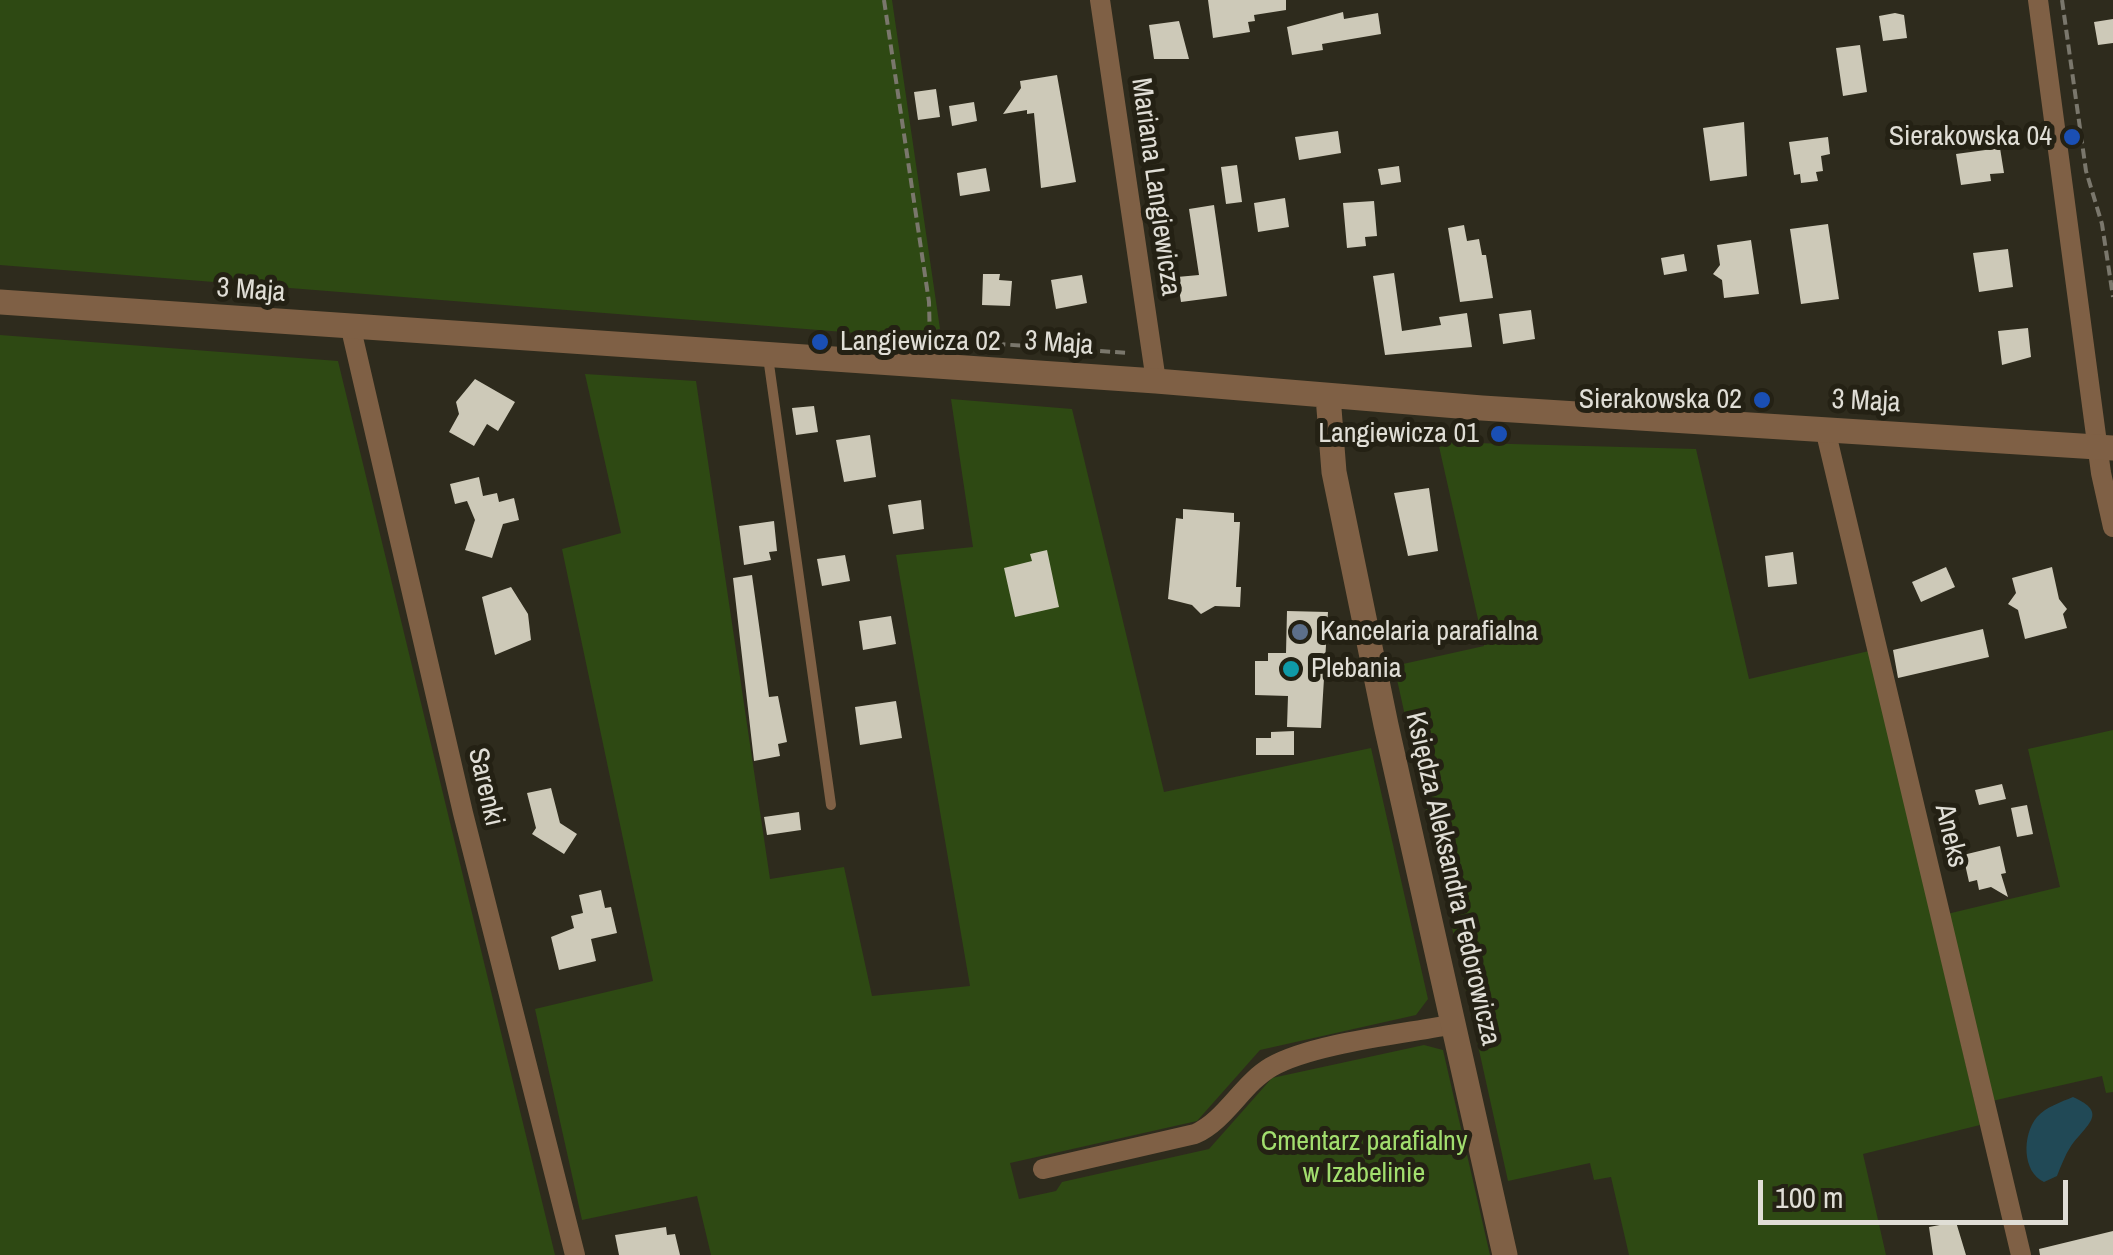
<!DOCTYPE html>
<html>
<head>
<meta charset="utf-8">
<style>
  body { margin:0 }
  #map { position:relative; width:2113px; height:1255px; overflow:hidden; background:#2e2b1d; font-family:"Archivo Narrow",sans-serif }
  canvas { display:block }
  .scale { position:absolute; left:1758px; top:1180px; width:310px; height:45px; box-sizing:border-box; border:5px solid #e0ded6; border-top:0; padding-left:12px; font-size:30px; line-height:35px; white-space:nowrap; color:#e0ded6; -webkit-text-stroke:8px #242114; paint-order:stroke }
</style>
</head>
<body>
<div id="map">
<canvas width="2113" height="1255"></canvas>
<div class="scale">100 m</div>
</div>
<script>
const context = document.querySelector('canvas').getContext('2d');
context.lineJoin = 'round';
function fill(path, color) { context.fillStyle = color; context.fill(path, 'evenodd'); }
function stroke(path, color, width, dash) { context.strokeStyle = color; context.lineWidth = width; context.lineCap = dash ? 'butt' : 'round'; context.setLineDash(dash || []); context.stroke(path); }
function label(font, color, halo, rows, align = 'center') {
  context.font = font + ' "Archivo Narrow",sans-serif'; context.lineWidth = 10; context.setLineDash([]); context.textBaseline = 'middle'; context.strokeStyle = halo; context.fillStyle = color; for (const [text, x, y, turn = 0] of rows) {
    context.save(); context.translate(x, y); context.rotate((+turn || 0) * Math.PI / 180); context.textAlign = isNaN(turn) ? turn : align; if (halo) context.strokeText(text, 0, 0); context.fillText(text, 0, 0); context.restore();
  }
}
const green = new Path2D(`
  M0,0H892L940,329L894,336L0,265Z
  M0,335L338,361L555,1255H0Z
  M585,374L696,381L770,879L844,867L872,996L970,986L896,555L973,547L951,399L1072,409L1164,792L1371,748L1428,999L1416,1015L1260,1050L1197,1121L1010,1163L1019,1199L1056,1191L1062,1182L1209,1149L1272,1078L1424,1045L1443,1050L1490,1255H711L697,1196L582,1220L535,1009L653,981L562,549L621,533Z
  M1438,442L1696,449L1749,679L1869,651L1980,1125L1863,1154L1886,1255H1629L1611,1177L1594,1180L1590,1163L1508,1181L1394,666L1484,646Z
  M2113,730V1092L2106,1093L2102,1076L1992,1101L1947,914L2060,887L2028,749Z`);
const water = new Path2D(`
  M2073,1097C2109,1113 2087,1124 2071,1146C2065,1155 2061,1166 2057,1176L2044,1182C2022,1172 2022,1135 2037,1117C2046,1107 2061,1102 2073,1097Z`);
const building = new Path2D(`
  M1208,0H1286V10L1254,15L1255,21L1248,22L1250,32L1213,38Z
  M1343,12L1344,19L1378,13L1381,34L1322,44L1323,50L1292,55L1287,27Z
  M1895,13L1904,15L1907,38L1883,41L1879,16Z
  M2113,19V43L2098,45L2094,22Z
  M1179,21L1189,59H1154L1149,25Z
  M1860,45L1867,92L1843,96L1836,48Z
  M1057,75L1076,182L1041,188L1034,113L1027,114V110L1003,114L1021,88L1020,81Z
  M936,89L940,117L918,120L914,92Z
  M974,102L977,121L952,126L949,106Z
  M1744,122L1747,176L1710,181L1703,128Z
  M1338,131L1341,153L1299,160L1295,137Z
  M1828,137L1830,154L1821,156L1823,171L1816,172L1818,181L1801,183L1800,174L1794,175L1789,142Z
  M2000,148L2004,173L1990,174L1991,181L1961,185L1956,154Z
  M1237,165L1242,202L1226,204L1221,167Z
  M1399,166L1401,182L1381,185L1378,169Z
  M986,168L990,191L960,196L957,173Z
  M1285,198L1289,227L1258,232L1254,203Z
  M1374,201L1377,236L1365,237L1366,246L1347,248L1343,203Z
  M1214,205L1227,296L1181,302L1177,277L1199,275L1189,209Z
  M1828,224L1839,299L1801,304L1790,229Z
  M1464,225L1467,241L1479,239L1482,255H1486L1493,298L1460,302L1448,228Z
  M1751,240L1759,294L1724,298L1722,280L1713,274L1720,265L1717,245Z
  M2008,249L2013,287L1979,292L1973,253Z
  M1684,254L1687,271L1664,275L1661,258Z
  M1394,273L1402,331L1441,325L1439,317L1467,313L1472,347L1385,355L1373,276Z
  M983,274H1000L999,280L1012,281L1010,306L982,305Z
  M1082,275L1087,303L1056,309L1051,280Z
  M1531,310L1535,339L1503,344L1499,314Z
  M2028,328L2031,357L2002,365L1998,331Z
  M475,379L515,402L498,431L487,424L474,446L449,432L459,414L456,402Z
  M814,406L818,432L796,435L792,408Z
  M870,435L876,477L844,482L836,440Z
  M479,477L483,496L497,493L499,502L514,498L519,520L503,524L492,558L465,550L475,520L467,501L455,504L450,484Z
  M1429,488L1438,551L1408,556L1394,493Z
  M921,500L924,529L893,534L888,505Z
  M1183,509L1234,513V522H1240L1236,587H1241L1240,607L1215,606L1201,614L1192,605L1168,599L1176,518L1183,519Z
  M774,521L777,551L769,552L771,560L744,565L739,526Z
  M1047,550L1059,607L1015,617L1004,568L1032,561L1030,554Z
  M1793,552L1797,584L1768,587L1765,556Z
  M845,555L850,581L822,586L817,559Z
  M1946,567L1955,587L1921,602L1912,582Z
  M2052,567L2059,599L2067,609L2063,614L2067,628L2025,639L2018,610L2008,604L2016,593L2012,578Z
  M752,575L769,697L778,696L787,742L778,744L780,756L754,761L733,578Z
  M511,587L528,614L531,640L495,655L482,597Z
  M1287,611L1328,612L1321,728L1287,727L1288,696L1255,695V661H1268V653H1286Z
  M891,616L896,644L863,650L859,621Z
  M1983,629L1989,657L1898,678L1893,650Z
  M896,701L902,738L860,745L855,707Z
  M1294,731V755H1256V738H1271V732Z
  M2002,784L2006,799L1979,805L1975,790Z
  M551,788L560,823L577,834L564,854L532,834L536,828L527,793Z
  M2027,805L2033,834L2017,837L2011,808Z
  M799,812L801,830L767,835L764,817Z
  M2000,846L2006,873L2001,874L2008,897L1991,887L1979,890L1977,880L1969,882L1963,855Z
  M601,890L605,908L611,907L617,933L591,939L596,961L559,970L551,937L574,928L571,916L583,913L579,895Z
  M1956,1222L1966,1255H1933L1929,1227Z
  M666,1227L667,1235L675,1234L680,1255H619L615,1235Z
  M2113,1231V1255H2040L2039,1249Z`);
const path = new Path2D(`
  M884,0L929,302L930,344
  M2062,0L2086,171L2102,224L2113,297
  M937,342L953,337L968,342L1130,353`);
const service = new Path2D(`
  M768,357L831,805`);
const minor = new Path2D(`
  M1100,0L1156,381
  M2038,0L2101,473L2113,527
  M351,329L463,813L575,1255
  M1825,429L2021,1255
  M1043,1169L1195,1134C1226,1120 1242,1084 1271,1067C1313,1043 1404,1034 1455,1024`);
const tertiary = new Path2D(`
  M0,302L1156,381L1482,408L2113,448
  M1328,396L1334,472L1386,725L1505,1255`);
const markers = [
  [2072,137,10,"#1a4fb4"],
  [820,342,10,"#1a4fb4"],
  [1762,400,10,"#1a4fb4"],
  [1499,434,10,"#1a4fb4"],
  [1300,632,10,"#5c6f8a"],
  [1291,669,10,"#0f9aa8"]
];
const poiNames = [
  ["Sierakowska 04",2052,137],
  ["Langiewicza 02",840,342,"left"],
  ["Sierakowska 02",1742,400],
  ["Langiewicza 01",1479,434],
  ["Kancelaria parafialna",1320,632,"left"],
  ["Plebania",1311,669,"left"]
];
const streetNames = [
  ["Mariana Langiewicza",1155,187,82],
  ["3 Maja",251,291,4],
  ["3 Maja",1059,344,4],
  ["3 Maja",1866,402,3],
  ["Sarenki",485,787,77],
  ["Aneks",1950,836,77],
  ["Księdza Aleksandra Fedorowicza",1452,879,77]
];
const parkNames = [
  ["Cmentarz parafialny",1364,1142],
  ["w Izabelinie",1364,1174]
];
fill(green, '#2e4913');
fill(water, '#214956');
fill(building, '#cdc9b8');
stroke(path, '#7a776c', 4, [10, 5]);
stroke(service, '#7f6045', 10);
stroke(minor, '#7f6045', 20);
stroke(tertiary, '#7f6045', 25);
for (const [x, y, r, color] of markers) { const dot = new Path2D(); dot.arc(x, y, r, 0, 2 * Math.PI); context.fillStyle = color; context.fill(dot); stroke(dot, '#242114', 4); }
label('28px', '#e0ded6', '#242114', poiNames, 'right');
label('28px', '#e0ded6', '#242114', streetNames);
label('28px', '#a2de6e', '#242114', parkNames);
</script>
</body>
</html>
